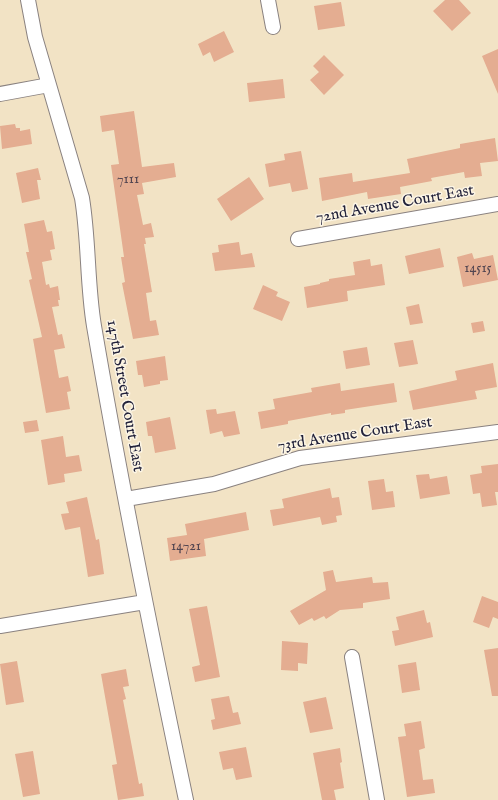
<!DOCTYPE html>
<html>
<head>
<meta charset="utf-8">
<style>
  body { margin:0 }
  canvas { display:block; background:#f2e3c5 }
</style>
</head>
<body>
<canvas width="498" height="800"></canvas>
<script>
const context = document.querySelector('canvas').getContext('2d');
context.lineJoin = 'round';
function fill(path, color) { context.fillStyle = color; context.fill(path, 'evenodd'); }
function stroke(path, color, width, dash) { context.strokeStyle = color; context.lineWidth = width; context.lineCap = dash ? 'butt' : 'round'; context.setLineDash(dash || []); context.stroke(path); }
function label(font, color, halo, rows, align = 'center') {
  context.font = font + ' "IM FELL English",serif'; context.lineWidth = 3; context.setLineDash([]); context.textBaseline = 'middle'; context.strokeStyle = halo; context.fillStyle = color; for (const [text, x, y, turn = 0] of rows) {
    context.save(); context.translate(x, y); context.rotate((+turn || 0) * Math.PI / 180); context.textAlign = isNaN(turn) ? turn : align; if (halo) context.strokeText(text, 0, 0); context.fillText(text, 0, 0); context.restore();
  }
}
const building = new Path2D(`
  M445,0H459L471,13L452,31L433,11Z
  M341,2L345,26L318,30L314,6Z
  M224,31L234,52L214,62L210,52L203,56L198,44Z
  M498,49V94L482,56Z
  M324,55L344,75L324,95L310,80L319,72L313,66Z
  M283,79L285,98L249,102L247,83Z
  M134,111L142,167L174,163L176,177L142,183L144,194L137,195L143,225L151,223L154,237L145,238L146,244H144L152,292L146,293L150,321L156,320L159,335L133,339L122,283L125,282L121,257H124L111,165L119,164L114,130L102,132L100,116Z
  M15,124L16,128H20V131L30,129L32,144L2,149L0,126Z
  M495,138L498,161L480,163L482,176L465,178L464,172L431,178L432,181L400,187L401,194L368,199L367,192L322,201L319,178L352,173L353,182L410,173L407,159L460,148V144Z
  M301,151L308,189L292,192L290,183L269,187L265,164L285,160L284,154Z
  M38,168L41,180H37L40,199L22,203L16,173Z
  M249,177L264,199L231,221L217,199Z
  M44,220L47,232L52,231L55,249L50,250L52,260L42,262L46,285L49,284L50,288L58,286L60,300H58L59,306L52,307L58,335L62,334L65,348L54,350L59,378L68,376L71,391L67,392L70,409L46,413L33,339L42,337L29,280L32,279L26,252H29L24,224Z
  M239,242L241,255L252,253L255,267L215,271L212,253L219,252L218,245Z
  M440,248L444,267L409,274L405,256Z
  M472,253L474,259L493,255L498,280L463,287L457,257Z
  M370,259L371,266L382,264L385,285L347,291L348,301L307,308L304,287L320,284V283L329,281V279L355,275L353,262Z
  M263,285L278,292L276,296L290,302L282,321L253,309Z
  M419,304L423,323L410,325L406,307Z
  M483,321L485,331L473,333L471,323Z
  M413,340L418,364L399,367L394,343Z
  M367,347L370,365L346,369L343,351Z
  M165,356L168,380L160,381V384L144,387L142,375H138L136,361Z
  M493,363L497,387L475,391L477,399L413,410L409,391L457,380L455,371Z
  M340,383L341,391L394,383L397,402L345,410V413L331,415V413L288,421V424L261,429L258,412L275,409L273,399L312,392L311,388Z
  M216,409L217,414L235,411L240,434L224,437L222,431L210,434L206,410Z
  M170,417L176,449L155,453L152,436H148L146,422Z
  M37,420L39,431L25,433L23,422Z
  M63,436L66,457L79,455L82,471L64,474L65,482L48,485L41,440Z
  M498,464V492H495L497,505L482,507L480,493L473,494L470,475L482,473L481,466Z
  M429,474L430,479L447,476L450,494L420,499L416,475Z
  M384,479L386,492L393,491L395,507L372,510L368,481Z
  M330,488L332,498L339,497L342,515L336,516L337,522L322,525L320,517L273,526L270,510L284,508L282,499Z
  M87,497L96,540L99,539L104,574L88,577L80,527L65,530L61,514L69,513L66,502Z
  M246,512L249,530L204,539L206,556L170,561L167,538L187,535L185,524Z
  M333,570L336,582L372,577L373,583L388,582L390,599L363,603V608L340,610L326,619L324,616L314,621L312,618L299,625L290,611L326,590L323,572Z
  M482,596L498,602V619L493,617L489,628L473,622Z
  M207,606L220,677L195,682L192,667L200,665L189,609Z
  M424,610L427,623L430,622L433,637L395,646L392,631L399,630L396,617Z
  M282,641L308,643L307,664L298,663V671L281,670Z
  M498,648V696H492L484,650Z
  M17,661L24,702L6,705L0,664Z
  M416,662L420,690L402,693L398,665Z
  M126,669L129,686L123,687L126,699L123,700L139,784L142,783L144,796L118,800L112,765L117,764L101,674Z
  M229,696L233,713L238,712L241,724L213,730L211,720L215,719L211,699Z
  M326,697L333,729L310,733L303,702Z
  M421,721L425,748L419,750L423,780L433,779L435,793L407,797L398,737L406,736L404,724Z
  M246,747L252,777L236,780L233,768L223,770L219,752Z
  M340,748L342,762L340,763L344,788L334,790L336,800H322L313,753Z
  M33,751L40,794L23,797L15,754Z`);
const minor = new Path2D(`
  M28,0L35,37L82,198C89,241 87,284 94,326C121,485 153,643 186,800
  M268,0L273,27
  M0,94L49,85
  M298,239L498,204
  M126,499L214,484L300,458L498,432
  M0,626L145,602
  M352,657L377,800`);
const numberNames = [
  ["7111",128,180],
  ["14515",478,269],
  ["14721",186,547]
];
const streetNames = [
  ["72nd Avenue Court East",395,205,-10],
  ["147th Street Court East",124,396,80],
  ["73rd Avenue Court East",355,435,-9]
];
fill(building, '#e4ad91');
stroke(minor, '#8a8280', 16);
stroke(minor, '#fff', 14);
label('14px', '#524550', null, numberNames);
label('16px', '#22223b', '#fcf5e5', streetNames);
</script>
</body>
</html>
